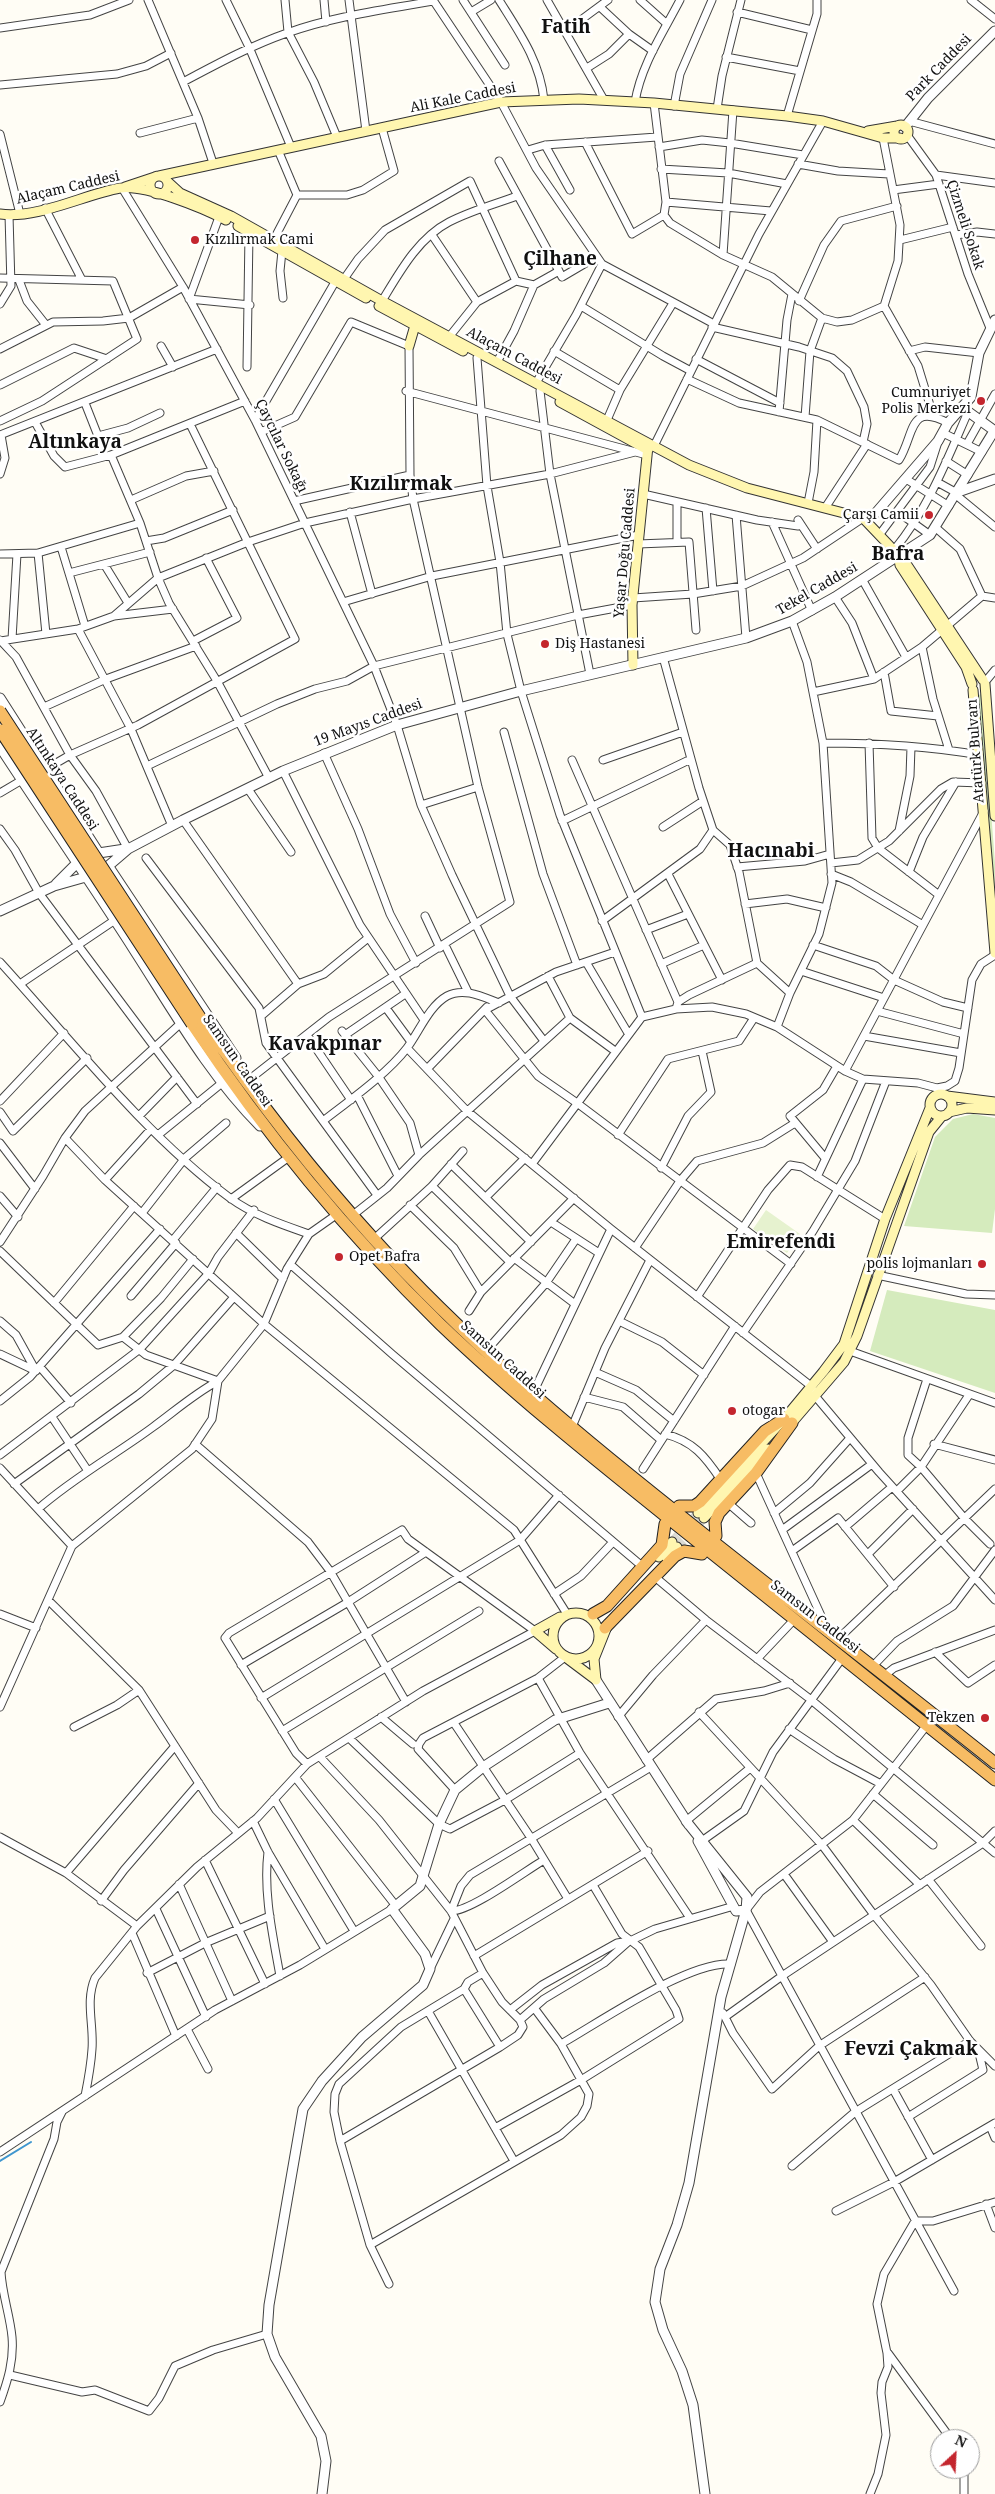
<!DOCTYPE html>
<html>
<head>
<meta charset="utf-8">
<style>
  body { margin:0 }
  #map { position:relative; width:995px; height:2494px; overflow:hidden; background:#fffdf5; font-family:"Noto Serif",serif }
  canvas { display:block }
  .north { position:absolute; left:930px; top:2429px; width:50px; height:50px; box-sizing:border-box; background:#fff; border:1px solid #a0a0a0; border-radius:50%; rotate:25deg; font-size:14px; font-weight:700; line-height:20px; text-align:center; color:#111 }
  .north::after { content:''; display:block; margin:auto; width:18px; height:22px; background:#c4262e; clip-path:polygon(50% 0,100% 100%,50% 72%,0 100%) }
</style>
</head>
<body>
<div id="map">
<canvas width="995" height="2494"></canvas>
<div class="north">N</div>
</div>
<script>
const context = document.querySelector('canvas').getContext('2d');
context.lineJoin = 'round';
function fill(path, color) { context.fillStyle = color; context.fill(path, 'evenodd'); }
function stroke(path, color, width, dash) { context.strokeStyle = color; context.lineWidth = width; context.lineCap = dash ? 'butt' : 'round'; context.setLineDash(dash || []); context.stroke(path); }
function label(font, color, halo, rows, align = 'center') {
  context.font = font + ' "Noto Serif",serif'; context.lineWidth = 5; context.setLineDash([]); context.textBaseline = 'middle'; context.strokeStyle = halo; context.fillStyle = color; for (const [text, x, y, turn = 0] of rows) {
    context.save(); context.translate(x, y); context.rotate((+turn || 0) * Math.PI / 180); context.textAlign = isNaN(turn) ? turn : align; if (halo) context.strokeText(text, 0, 0); context.fillText(text, 0, 0); context.restore();
  }
}
const green = new Path2D(`
  M982,694L995,863V909L978,695Z
  M973,1114L995,1118V1209L992,1233L904,1226L935,1137L953,1119Z
  M887,1290L995,1310V1393L870,1351Z`);
const pitch = new Path2D(`
  M766,1210L800,1234L787,1253L753,1229Z`);
const stream = new Path2D(`
  M0,2161L31,2142`);
const secondaryTunnel = new Path2D(`
  M672,1542L698,1513
  M677,1547L704,1518`);
const minor = new Path2D(`
  M148,0L198,118L213,163
  M226,0L249,47L291,147
  M285,0L288,32L314,82L337,137
  M324,0L326,22
  M349,0L366,131
  M433,0L501,102L536,168L602,264L714,324
  M463,0L505,65
  M499,0C519,32 540,61 544,100
  M547,0L604,100
  M640,0L667,24
  M971,0L995,19
  M600,7L629,34L653,51
  M471,12L491,0
  M737,12L812,30
  M0,28L90,15L129,0
  M566,31L608,0
  M726,57L800,71
  M587,68L609,54L629,34
  M183,82C217,64 250,46 287,33C334,16 384,10 433,1
  M0,85L117,74L146,66L171,53
  M635,102C641,65 663,33 680,0
  M654,103L666,202L664,215L670,223L723,255L772,277L822,318L837,322L852,320L884,306
  M674,106L680,74L712,0
  M717,109L722,76L741,0
  M787,116L817,14V0
  M909,121L995,144
  M140,133L198,118
  M0,134L20,214
  M907,135L936,175L968,274L990,328
  M883,138L900,225L898,261L884,306
  M585,142L632,234L664,215
  M545,145L570,190
  M659,147L702,140L730,143L803,155
  M528,150L545,145L657,137
  M499,161L559,271
  M798,164L838,171L889,174
  M661,169L728,173L787,184
  M936,175L995,183
  M122,188L183,287L255,420L374,666L397,725L421,805L452,875L510,996L544,1041
  M893,190L939,184
  M297,195H347L363,190L394,171L382,128
  M666,202L771,211
  M45,208L82,280
  M219,217L189,299L250,305
  M432,235L477,302
  M956,235L977,232L995,234
  M274,239L297,195L278,150
  M900,240L953,227
  M282,251L280,271L283,298
  M723,255L733,110
  M0,278L113,281L137,339L42,401L0,421
  M344,279L358,259L385,230L470,181L516,281
  M19,280L27,301L46,325
  M382,301C399,273 418,238 449,222C470,211 495,204 517,196
  M799,301L824,245L841,221L897,206
  M0,304L11,286L9,215
  M581,306L663,356L691,371
  M884,306L918,366L933,415
  M712,327L799,347L832,358L847,371L864,407L867,424L863,442
  M449,337L477,302L516,281L534,285L559,271L562,277L596,257
  M161,346L173,367
  M0,349L53,322L103,321L129,318L183,287
  M554,351L620,390
  M909,351L925,347L979,353
  M477,358L487,486L500,562L507,634L521,691L560,815L642,1017
  M696,359L780,403
  M497,362L514,331L534,285
  M247,367L249,233
  M687,379L739,403L817,420L899,460C915,434 908,402 948,423
  M536,383L576,315L602,264
  M0,385L74,348L107,359
  M406,391L647,455
  M540,391L550,474L590,674
  M85,403L98,436L128,428L160,413
  M779,412L787,320L792,294
  M805,417L810,351L822,318
  M255,420L335,282
  M607,420L620,390L673,303
  M35,422L54,456L65,467L111,455L245,401
  M943,433L982,452
  M0,435L217,349
  M967,444L995,394
  M654,446L759,234L823,121
  M111,455L140,523L158,578L169,603L217,681L269,778
  M946,461L968,475
  M0,474L5,458L1,435
  M906,479L949,506
  M937,482L957,493
  M643,494L757,520L798,526
  M956,495L995,527
  M131,500L186,476L214,471
  M294,501L410,475
  M677,502V542
  M808,503L814,472L817,420
  M706,508L713,591
  M825,508L867,444
  M350,512L372,594
  M898,512L930,535
  M736,515L746,638
  M798,520L817,549
  M772,522L812,611
  M935,527L960,549L982,596L995,598
  M880,534L930,467L938,442
  M146,541L164,538L233,510
  M638,544L689,542L696,630
  M61,547L85,626
  M894,550C929,507 946,462 968,412
  M38,553L46,634
  M0,554L38,553L140,523
  M104,564L128,603
  M69,573L150,552
  M862,579L906,657
  M835,597L852,623L874,679
  M633,598L693,594L742,586L803,558L863,518
  M343,602L432,576L639,535
  M114,616L158,578L248,542L305,523L413,499L550,474L635,452
  M78,629L131,729L172,826
  M12,639L17,554
  M0,640L16,657L70,755L96,791L128,849
  M0,641L78,629L114,616L173,609
  M193,641L237,618L206,558
  M922,647L933,699L949,750
  M663,657L699,788L713,830L730,845L739,872L757,963L790,993
  M884,672L891,711L938,716
  M985,682L995,670
  M813,692L874,679L922,647L982,596
  M44,707L106,679L196,646
  M504,732L543,874L577,965
  M823,743C875,743 928,746 979,755
  M869,743L872,838L878,848L939,895
  M324,753L358,829L390,914L416,963
  M572,760L678,1002L676,1009
  M603,760L683,732
  M147,766L277,704L315,689L347,681L374,666L578,615L632,605
  M46,769L70,755L138,725L295,639L190,424
  M283,771L360,925L424,1020
  M248,789L291,852
  M0,793L22,780
  M421,805L478,787
  M183,820L298,984
  M562,821L691,759
  M663,827L703,801
  M0,829L15,850L39,893L197,1104
  M899,831L910,776L911,747
  M146,858L259,1008L266,1043L377,1195
  M831,863L858,860L889,841L941,789L953,782L982,783
  M737,867L805,861L830,854
  M909,872L923,837L956,782
  M668,874L722,980
  M831,874L851,882L923,925
  M745,904L787,899L826,908
  M425,916L440,948
  M602,921L700,849L713,830
  M646,930L688,914
  M445,945L468,992
  M813,945L876,966L894,980L943,1002L968,1008
  M615,952L556,972L485,1010L538,1076L577,1103L791,1264
  M0,962C72,1041 144,1134 230,1198C253,1215 283,1225 309,1234
  M586,962L628,1033
  M661,964L704,945
  M801,971L884,998
  M548,976L570,1018L615,1051
  M20,984L115,920
  M678,1002L689,995L757,963
  M386,1008L411,1042
  M877,1011L964,1034
  M261,1016L298,984L324,974L368,938
  M777,1027L790,993L819,934L832,883L823,743L807,662L792,621
  M342,1031L378,1076L410,1123L419,1155
  M307,1035L351,1100
  M345,1035L405,994
  M864,1036L961,1053
  M407,1048L467,1111L611,1229L811,1386L816,1397L879,1472L995,1600
  M427,1069L487,1007
  M845,1071L984,811
  M246,1082L329,1017L510,902L478,787L413,499L410,475L409,346L351,322L295,417L261,432
  M357,1095L398,1176
  M0,1101L64,1033
  M0,1112L13,1131L87,1058
  M139,1116L177,1077
  M323,1121C350,1100 387,1074 407,1048C419,1032 429,1006 447,996C464,987 483,997 499,1003
  M158,1135L222,1083
  M618,1135L668,1059L739,1041L754,1018
  M65,1138L105,1180L264,1324L514,1530L567,1614
  M0,1143L35,1189
  M825,1158L790,1116L823,1090L837,1066
  M451,1164L531,1242
  M532,1164L642,1017L676,1009L712,1007L746,1014L777,1027L845,1071L863,1079L918,1083L937,1088L947,1086L955,1081L959,1068L972,980L981,964L995,955
  M661,1168L688,1116L711,1092L702,1051
  M817,1177L863,1079
  M105,1180L151,1129
  M432,1186L510,1262
  M0,1196L18,1217
  M486,1197L525,1158
  M231,1199L289,1157
  M410,1205L454,1248L481,1292
  M142,1213L185,1158L226,1123
  M353,1215L387,1188L419,1155L570,1018
  M551,1222L599,1253
  M236,1233L283,1279
  M374,1239L432,1186L463,1151
  M173,1240L217,1187
  M0,1242L43,1176L65,1138L85,1111L181,1023
  M635,1248L680,1181L697,1161L763,1143L795,1123
  M0,1251L98,1345L123,1337L161,1298L193,1259
  M514,1258L575,1304
  M290,1264L392,1354L643,1567
  M877,1275L966,1294L995,1295
  M131,1296L176,1243
  M697,1297L768,1190L790,1165L802,1167L885,1219
  M54,1303L134,1206
  M469,1311L481,1292L574,1198
  M0,1321L16,1335L36,1371
  M619,1321L662,1342L704,1375
  M743,1333L813,1231L855,1161L886,1081
  M123,1337L146,1355L218,1381
  M486,1351L546,1283L576,1239
  M850,1351L995,1403
  M0,1354L36,1371
  M40,1367L71,1403
  M595,1372L636,1390L674,1421
  M533,1393L611,1229
  M969,1395L921,1467L965,1519L990,1544
  M584,1397L623,1407L661,1440
  M0,1401L30,1377L160,1229
  M52,1417L88,1471
  M572,1427L605,1348L650,1260
  M665,1434C693,1441 705,1456 721,1480
  M195,1444L308,1542L330,1571L406,1702
  M934,1444L995,1460
  M0,1455L140,1349L209,1273L218,1257L254,1210
  M0,1468L72,1546
  M643,1469L735,1326
  M756,1473L823,1620L821,1628
  M14,1484L139,1394L174,1365L234,1297
  M897,1491L921,1467L908,1455V1438L927,1379
  M728,1503L751,1523
  M38,1509C73,1478 115,1455 153,1427C175,1411 194,1394 218,1381
  M774,1513L810,1483L850,1438
  M845,1527L892,1487
  M782,1530L872,1464
  M792,1551L838,1518L894,1587
  M868,1554L913,1509
  M655,1577L706,1620L810,1699L995,1853
  M554,1594L581,1576L613,1542
  M48,1600L139,1690L216,1810L238,1833
  M0,1614L36,1628
  M837,1640L995,1489
  M935,1652L968,1683L995,1665
  M757,1659L790,1624
  M241,1665L345,1604L426,1552
  M872,1667L897,1641L953,1606L995,1550
  M885,1675L894,1668L995,1630
  M538,1678L580,1753L690,1918
  M261,1698L520,1540L559,1495
  M0,1707L72,1546L192,1449L212,1419L218,1381L264,1324L287,1269L309,1234L336,1215
  M699,1712L822,1845L874,1915L931,1985L970,2041L995,2066
  M381,1717L413,1744
  M618,1717L653,1675L706,1620
  M454,1723L531,1838L568,1899
  M927,1725L853,1820L760,1892L746,1910L954,2291
  M74,1727L117,1705L139,1690
  M789,1729L834,1759L881,1784
  M282,1731L479,1611
  M349,1738L439,1824L450,1829L505,1800L580,1753
  M320,1757L379,1820L451,1911L483,1973L502,2002L520,2020L523,2027L518,2035L500,2047L340,2141
  M646,1760L716,1699L764,1691L790,1683
  M295,1777L396,1906
  M455,1790L418,1749L419,1744L423,1738L538,1678L565,1657
  M873,1794L933,1845
  M274,1799L354,1931
  M853,1820L920,1885
  M253,1821L268,1852L325,1949
  M686,1821L749,1769
  M0,1837L66,1873L137,1926
  M699,1843L744,1811L773,1752L843,1657
  M268,1852C263,1893 273,1936 280,1976
  M205,1860L265,1984
  M544,1860C525,1871 470,1912 451,1911L461,1886L470,1875L651,1767
  M66,1873L175,1746
  M784,1874L833,1942
  M928,1879L981,1946
  M179,1884L232,2001
  M101,1901L124,1870L199,1783
  M156,1909L206,2017
  M132,1933L176,2036
  M474,1956L648,1851
  M430,1969L454,1919
  M147,1973L205,1943L270,1916
  M464,1989L500,2047
  M510,2010L542,1985L617,1943L630,1941L655,1929L734,1906
  M428,2011L514,2161
  M723,2013L733,2033L772,2089L819,2046L925,1977
  M725,2017L782,1976L983,1843L995,1831
  M520,2020L544,1999L604,1963L629,1941
  M187,2029L208,2069
  M561,2044C600,2022 688,1961 731,1964
  M893,2089L932,2160
  M85,2096C88,2081 91,2065 92,2049C94,2025 85,2001 95,1978L137,1926L197,1867L257,1818L307,1764L423,1691L535,1631L408,1539L402,1530L229,1633L225,1638L296,1753L307,1764
  M908,2117L983,2070L978,2049
  M990,2126L995,2138
  M495,2128L581,2080L679,2019L676,2010L639,1947L622,1934L593,1885
  M0,2152L215,2010L300,1965L392,1909
  M792,2166L855,2112L970,2041
  M986,2204L995,2228
  M836,2211L894,2182L995,2123
  M370,2245L561,2135L581,2117L587,2106L589,2094L561,2044L535,2009
  M389,2284L370,2245L340,2141L334,2112L335,2094L339,2084L401,2027L464,1989L468,1982L483,1973
  M888,2353L951,2439
  M10,2375L82,2392L95,2390L149,2411L159,2398L175,2366L213,2350L267,2334
  M0,2402C8,2380 14,2360 12,2337C10,2315 2,2294 1,2272L54,2139L57,2122L62,2112
  M964,2469V2494
  M870,2494L878,2474L886,2435L881,2393L882,2382L888,2367L887,2353L877,2304L884,2274L915,2221H933L995,2202`);
const tertiary = new Path2D(`
  M905,127L928,98L995,31
  M963,408L995,431
  M958,492L995,479
  M863,518L874,515L938,441L948,423L971,397L979,353L995,320
  M0,698L97,850
  M0,747C45,816 92,884 136,953C174,1012 210,1076 260,1126
  M92,854L125,849
  M109,867L236,1058
  M56,884L80,860
  M0,911L54,886L100,873L128,849L183,820L283,771L397,725L521,691L746,638L792,621L835,597L930,535L994,431
  M596,1680L689,1825
  M686,1821L747,1897L746,1910L721,1997L689,2183L677,2225L660,2269L655,2302L663,2330L682,2371L693,2405L705,2494
  M698,1841L736,1911L746,1910
  M322,2494L326,2461L321,2436L275,2357L267,2334L269,2305L303,2109L322,2081L362,2037L423,1985L430,1969L425,1954L392,1909L420,1886L439,1824L455,1790L483,1767L555,1720L609,1703`);
const secondary = new Path2D(`
  M894 132a7 7 0 1 1 14 0a7 7 0 1 1-14 0Z
  M868,131L897,126
  M150 185a9 9 0 1 1 18 0a9 9 0 1 1-18 0Z
  M159,176L501,102L579,99L654,103L787,116L823,121L883,138H900
  M168,182L180,193L231,216L382,301L689,465L747,488L863,518L905,562L983,680
  M125,187L155,177
  M0,214C38,219 83,195 120,188C145,184 203,208 226,220
  M238,226L366,298
  M379,306L463,351
  M409,346L416,322
  M560,402L648,450
  M898,555L900,565L966,667L972,684
  M633,665L632,605L648,446
  M985,684L995,816
  M973,690L995,953
  M930 1105a11 11 0 1 1 22 0a11 11 0 1 1-22 0Z
  M947,1096L995,1102
  M949,1112L967,1108L995,1110
  M789,1426L844,1362L857,1336L929,1132L942,1116
  M698,1513L784,1419L823,1372L844,1344L885,1219L930,1108
  M704,1518L768,1449
  M659,1557L672,1542
  M667,1558L677,1547
  M553 1636a23 23 0 1 1 46 0a23 23 0 1 1-46 0Z
  M556,1649L535,1631L560,1617
  M568,1659L596,1680
  M596,1680L594,1659L608,1624`);
const trunk = new Path2D(`
  M200,1017C253,1094 310,1169 373,1238C464,1339 569,1427 675,1511C781,1596 889,1678 995,1763
  M192,1024C264,1132 347,1233 440,1324C511,1392 588,1454 664,1515C774,1604 885,1691 995,1780
  M679,1506H694L700,1502L765,1431L784,1419
  M716,1536L715,1522L719,1513L756,1473L792,1423
  M593,1614L607,1606L662,1545L665,1524
  M605,1628L675,1556L684,1551L702,1554`);
const trunkBridge = new Path2D(`
  M0,711L200,1017
  M0,730L192,1024`);
const markers = [
  [195,240,5,"#c4262e"],
  [981,401,5,"#c4262e"],
  [929,515,5,"#c4262e"],
  [545,644,5,"#c4262e"],
  [339,1257,5,"#c4262e"],
  [982,1264,5,"#c4262e"],
  [732,1411,5,"#c4262e"],
  [985,1718,5,"#c4262e"]
];
const streetNames = [
  ["Park Caddesi",939,68,-46],
  ["Ali Kale Caddesi",463,98,-11],
  ["Alaçam Caddesi",68,188,-13],
  ["Çizmeli Sokak",965,225,72],
  ["Alaçam Caddesi",514,356,28],
  ["Çaycılar Sokağı",281,446,64],
  ["Yaşar Doğu Caddesi",625,553,-85],
  ["Tekel Caddesi",817,589,-30],
  ["19 Mayıs Caddesi",368,723,-20],
  ["Atatürk Bulvarı",976,751,-94],
  ["Altınkaya Caddesi",62,779,57],
  ["Samsun Caddesi",237,1061,55],
  ["Samsun Caddesi",503,1360,42],
  ["Samsun Caddesi",815,1617,38]
];
const poiNames = [
  ["Kızılırmak Cami",205,240],
  ["Cumnuriyet",971,393,"right"],
  ["Polis Merkezi",971,409,"right"],
  ["Çarşı Camii",919,515,"right"],
  ["Diş Hastanesi",555,644],
  ["Opet Bafra",349,1257],
  ["polis lojmanları",972,1264,"right"],
  ["otogar",742,1411],
  ["Tekzen",975,1718,"right"]
];
const districtNames = [
  ["Fatih",566,28],
  ["Çilhane",560,260],
  ["Altınkaya",75,443],
  ["Kızılırmak",401,485],
  ["Bafra",898,555],
  ["Hacınabi",771,852],
  ["Kavakpınar",325,1045],
  ["Emirefendi",781,1243],
  ["Fevzi Çakmak",911,2050]
];
fill(green, '#d5ebbd');
fill(pitch, '#e6f2cf');
stroke(stream, '#3f96cf', 2);
stroke(secondaryTunnel, '#dbdad3', 9, [9, 4.5]);
stroke(minor, '#444', 9);
stroke(tertiary, '#444', 11);
stroke(secondary, '#333', 11);
stroke(trunk, '#222', 13);
stroke(minor, '#fff', 7);
stroke(tertiary, '#fff', 9);
stroke(secondary, '#fff6b0', 9);
stroke(trunk, '#f7bc64', 11);
stroke(trunkBridge, '#222', 13, []);
stroke(trunkBridge, '#f7bc64', 11);
for (const [x, y, r, color] of markers) { const dot = new Path2D(); dot.arc(x, y, r, 0, 2 * Math.PI); context.fillStyle = color; context.fill(dot); stroke(dot, '#fff', 2); }
label('14px', '#111', '#fff', streetNames);
label('14px', '#111', '#fff', poiNames, 'left');
label('bold 19px', '#111', '#fff', districtNames);
</script>
</body>
</html>
